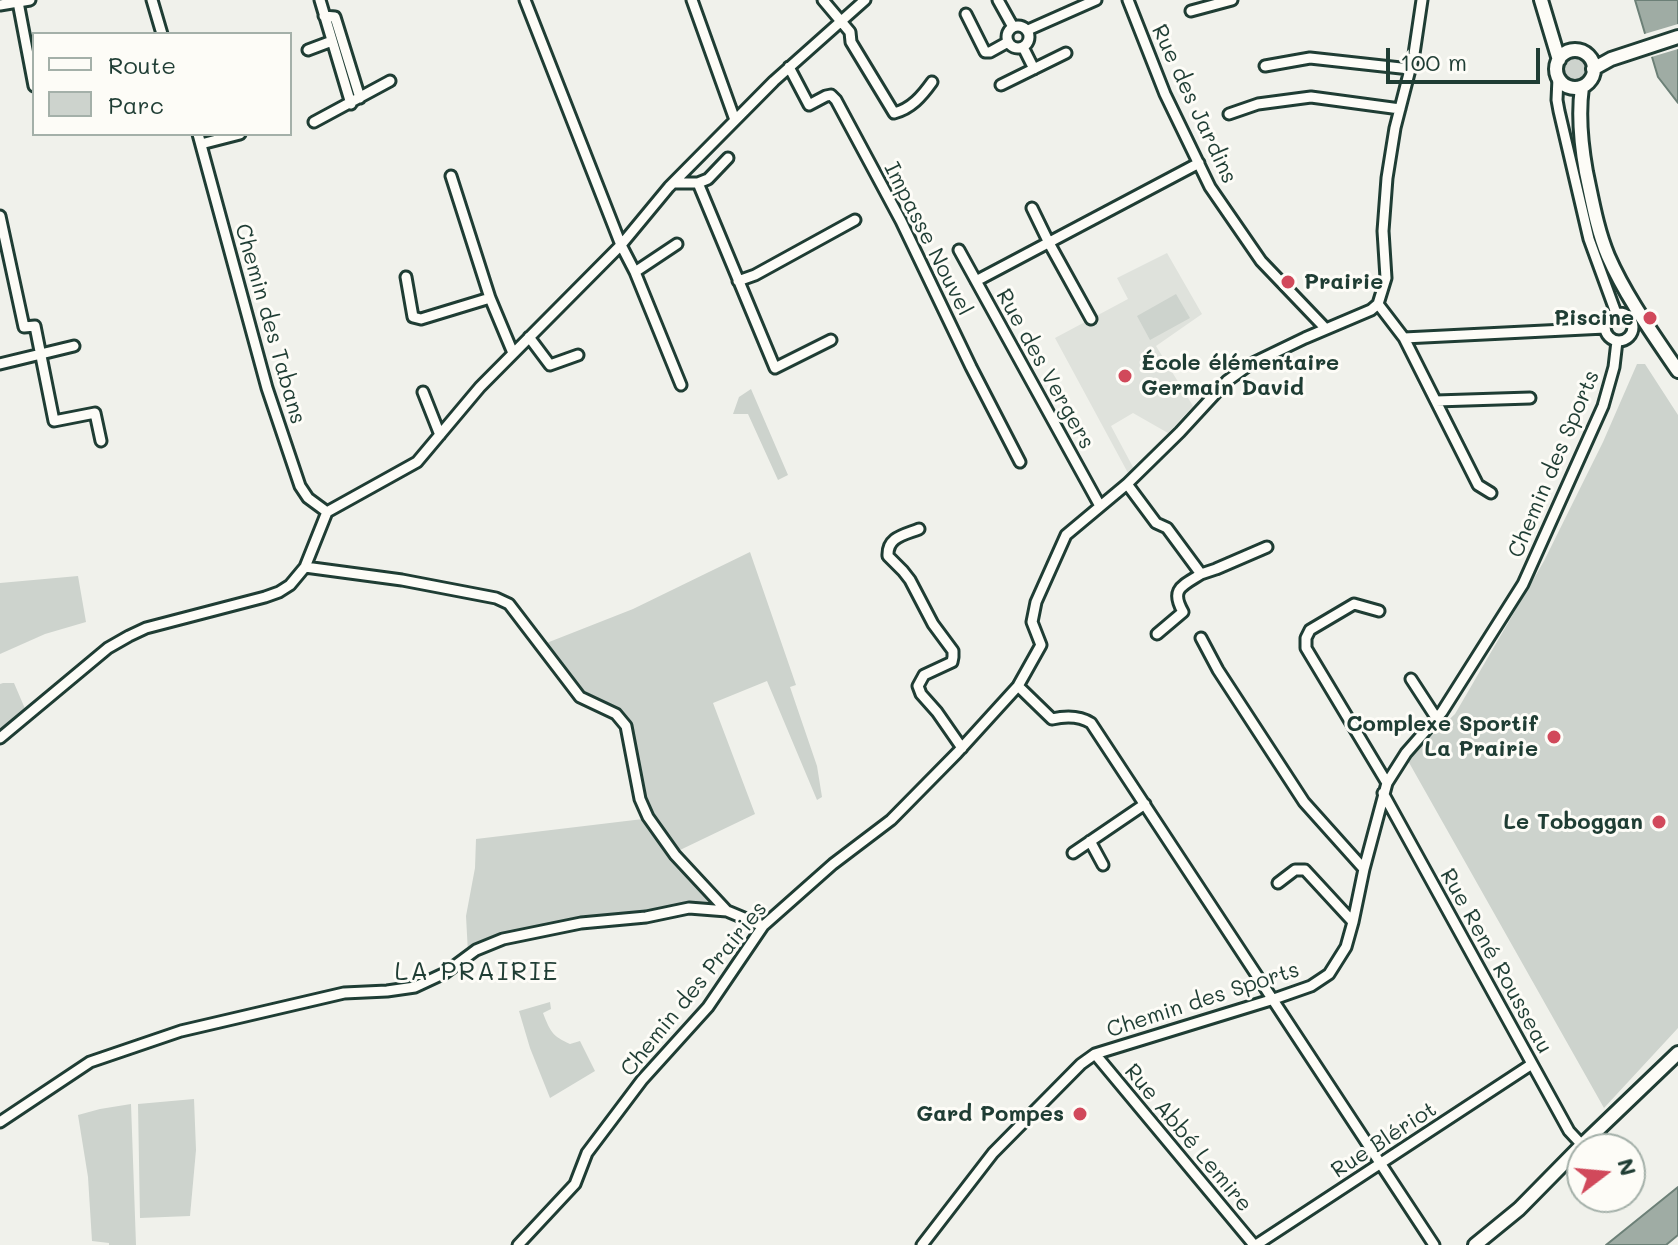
<!DOCTYPE html>
<html>
<head>
<meta charset="utf-8">
<style>
  body { margin:0 }
  #map { position:relative; width:1678px; height:1245px; overflow:hidden; background:#f0f1eb; font-family:Mali,sans-serif }
  canvas { display:block }
  .legend { position:absolute; left:32px; top:32px; width:260px; height:104px; box-sizing:border-box; background:#fdfcf7; border:2px solid #a4b0a9; margin:0; padding:10px 14px; list-style:none; font-size:24px; color:#1f3d34 }
  .legend li { display:flex; align-items:center; gap:16px; height:40px }
  .legend b { width:40px; border:2px solid #a4b0a9 }
  .north { position:absolute; left:1566px; top:1133px; width:80px; height:80px; box-sizing:border-box; background:#fdfcf7; border:2px solid #a4b0a9; border-radius:50%; rotate:74deg; font-size:22px; font-weight:700; line-height:32px; text-align:center; color:#1f3d34 }
  .north::after { content:''; display:block; margin:auto; width:28px; height:36px; background:#d1495b; clip-path:polygon(50% 0,100% 100%,50% 72%,0 100%) }
  .scale { position:absolute; left:1386px; top:48px; width:154px; height:36px; box-sizing:border-box; border:4px solid #1f3d34; border-top:0; padding-left:10px; font-size:24px; line-height:28px; white-space:nowrap; color:#1f3d34; -webkit-text-stroke:6px #fdfcf7; paint-order:stroke }
</style>
</head>
<body>
<div id="map">
<canvas width="1678" height="1245"></canvas>
<ul class="legend">
<li><b style="height:10px;background:#fdfcf7"></b>Route</li>
<li><b style="height:22px;background:#cdd3cd"></b>Parc</li>
</ul>
<div class="north">N</div>
<div class="scale">100 m</div>
</div>
<script>
const context = document.querySelector('canvas').getContext('2d');
context.lineJoin = 'round';
function fill(path, color) { context.fillStyle = color; context.fill(path, 'evenodd'); }
function stroke(path, color, width, dash) { context.strokeStyle = color; context.lineWidth = width; context.lineCap = dash ? 'butt' : 'round'; context.setLineDash(dash || []); context.stroke(path); }
function label(font, color, halo, rows, align = 'center') {
  context.font = font + ' Mali,sans-serif'; context.lineWidth = 6; context.setLineDash([]); context.textBaseline = 'middle'; context.strokeStyle = halo; context.fillStyle = color; for (const [text, x, y, turn = 0] of rows) {
    context.save(); context.translate(x, y); context.rotate((+turn || 0) * Math.PI / 180); context.textAlign = isNaN(turn) ? turn : align; if (halo) context.strokeText(text, 0, 0); context.fillText(text, 0, 0); context.restore();
  }
}
const built = new Path2D(`
  M1167,253L1202,314L1156,346L1193,406L1168,433L1133,413L1111,426L1134,469L1128,473L1055,338L1128,299L1117,278Z`);
const green = new Path2D(`
  M1562 69a13 13 0 1 1 26 0a13 13 0 1 1-26 0Z
  M1176,294L1190,318L1150,340L1137,316Z
  M1637,364H1645L1678,415V1028L1604,1108L1407,759L1455,714L1544,561L1603,442Z
  M751,389L788,475L778,480L748,414H733L739,397Z
  M750,552L796,685L790,687L817,766L822,797L817,800L767,681L713,703L755,814L680,850L650,814L640,785L631,729L626,718L592,698L577,687L544,644L633,609Z
  M78,576L86,622L45,634L0,654V583Z
  M3,683H14L26,711L0,732V684Z
  M643,819L705,895L717,905C690,902 670,909 644,913C610,917 485,925 468,953L466,916L475,868L476,839Z
  M550,1002L551,1009L543,1013C550,1031 552,1036 570,1044L580,1041L595,1071L550,1098L530,1048L519,1011Z
  M194,1099L196,1150L190,1216L140,1218L138,1104Z
  M131,1104L136,1245H109V1243L92,1241L88,1177L78,1115L100,1109Z`);
const water = new Path2D(`
  M1635,0H1678V103L1658,77Z
  M1678,1187V1235L1666,1245H1606Z`);
const pier = new Path2D(`
  M1678,24V49L1648,58L1641,35Z`);
const minor = new Path2D(`
  M152,0L162,34
  M320,0L351,104
  M525,0L621,245L635,272L681,385
  M692,0L735,120
  M823,0L850,32L851,42L894,113C911,109 922,96 932,82
  M998,0L1013,27
  M1128,0L1165,94L1210,187L1261,261L1326,329
  M18,2L34,86
  M0,5L30,0
  M1191,11L1232,0
  M966,14L985,52H990L1008,42
  M324,16L335,17L360,98
  M1007 37a11 11 0 1 1 22 0a11 11 0 1 1-22 0Z
  M1028,30L1096,0
  M1023,47L1034,69
  M308,50L332,41
  M1265,66L1310,58L1410,69
  M789,67L809,105L826,96L831,95L836,100L901,221L971,367L1020,462
  M1558,78L1557,100L1559,111L1589,239L1616,313
  M1001,85L1066,53
  M1229,114L1258,104L1311,97L1400,109
  M314,122L390,81
  M198,134L267,388L300,486L308,498L327,512
  M201,144L240,134
  M451,176L490,298L513,353
  M673,183H698L775,368L831,340
  M698,183L708,179L728,158
  M1032,208L1049,243L1091,319
  M0,216L24,327L35,326L54,421L95,413L101,441
  M959,250L1100,506
  M635,272L677,244
  M406,277L413,317L421,319L490,298
  M738,281L755,275L855,220
  M976,281L1199,163
  M1378,304L1404,338L1478,485L1491,493
  M1605 327a14 14 0 1 1 28 0a14 14 0 1 1-28 0Z
  M529,337L550,365L578,355
  M1404,338L1605,328
  M0,364L74,346
  M423,392L440,435
  M1436,401L1530,398
  M1127,484L1156,523L1167,528L1201,574L1216,569L1267,547
  M919,529C904,535 887,537 888,556L903,571L910,580L933,624L953,651V657L952,662L924,675L918,686L921,694L937,712L962,748
  M305,567L402,580L496,598L509,604L580,697L616,714L626,726L640,799L648,817L675,855L727,911L763,926
  M1379,611L1354,604L1310,630L1306,638V648L1387,783
  M1157,634L1183,612C1170,589 1182,586 1201,574
  M1201,638L1218,670L1304,802L1364,869
  M1411,679L1437,719
  M1018,686L1052,719C1065,716 1080,716 1091,723L1434,1245
  M0,738L108,648L129,636L146,628L265,597L279,592L290,585L305,567L327,512L417,462L480,387L621,245L669,187L774,81L865,0
  M1383,793L1569,1131L1582,1145
  M1090,841L1103,865
  M1073,853L1145,804
  M1278,883L1295,870H1305L1353,922
  M1095,1054L1254,1245
  M0,1122L90,1062L181,1031L344,993L387,991L415,987L445,973L476,950L503,939L581,923L646,917L689,908L727,911
  M518,1245L575,1184L587,1153L642,1080L708,1007L763,926L833,864L891,820L957,753L1018,686L1041,645L1032,622L1036,602L1066,535L1127,484L1180,432L1227,381L1249,365L1305,338L1371,310L1378,304L1386,278L1383,231L1387,178L1395,128L1414,54L1422,0
  M922,1245L993,1153L1081,1064L1095,1054L1274,999L1311,986L1329,974L1346,947L1353,922L1364,869L1387,783L1406,753L1442,712L1523,584L1603,406L1614,367L1617,341
  M1256,1245L1532,1064`);
const secondary = new Path2D(`
  M1541,0L1559,60
  M1556 69a19 19 0 1 1 38 0a19 19 0 1 1-38 0Z
  M1593,69L1611,59L1678,37
  M1582,87C1578,115 1581,144 1586,172C1592,200 1597,230 1608,256C1626,297 1653,334 1678,371
  M1475,1245L1519,1209L1582,1145L1678,1053`);
const markers = [
  [1288,282,8,"#d1495b"],
  [1650,318,8,"#d1495b"],
  [1125,376,8,"#d1495b"],
  [1554,737,8,"#d1495b"],
  [1659,822,8,"#d1495b"],
  [1080,1114,8,"#d1495b"]
];
const streetNames = [
  ["Rue des Jardins",1194,104,65],
  ["Impasse Nouvel",928,239,63],
  ["Chemin des Tabans",270,324,74],
  ["Rue des Vergers",1045,369,61],
  ["Chemin des Sports",1554,464,-67],
  ["Rue René Rousseau",1496,961,61],
  ["Chemin des Prairies",694,989,-51],
  ["Chemin des Sports",1203,1000,-18],
  ["Rue Abbé Lemire",1188,1138,50],
  ["Rue Blériot",1384,1140,-33]
];
const poiNames = [
  ["Prairie",1304,282,"left"],
  ["Piscine",1634,318],
  ["École élémentaire",1141,363,"left"],
  ["Germain David",1141,388,"left"],
  ["Complexe Sportif",1538,724],
  ["La Prairie",1538,749],
  ["Le Toboggan",1643,822],
  ["Gard Pompes",1064,1114]
];
const quarterNames = [
  ["LA PRAIRIE",477,972]
];
fill(built, '#dfe2dc');
fill(green, '#cdd3cd');
fill(water, '#9faca4');
stroke(water, '#6c8077', 2);
fill(pier, '#f0f1eb');
stroke(minor, '#1f3d34', 15);
stroke(secondary, '#1f3d34', 18);
stroke(minor, '#fdfcf7', 9);
stroke(secondary, '#fdfcf7', 12);
for (const [x, y, r, color] of markers) { const dot = new Path2D(); dot.arc(x, y, r, 0, 2 * Math.PI); context.fillStyle = color; context.fill(dot); stroke(dot, '#fdfcf7', 3); }
label('22px', '#1f3d34', '#fdfcf7', streetNames);
label('bold 22px', '#1f3d34', '#fdfcf7', poiNames, 'right');
context.letterSpacing = '2px';
label('26px', '#1f3d34', '#fdfcf7', quarterNames);
context.letterSpacing = '0px';
</script>
</body>
</html>
